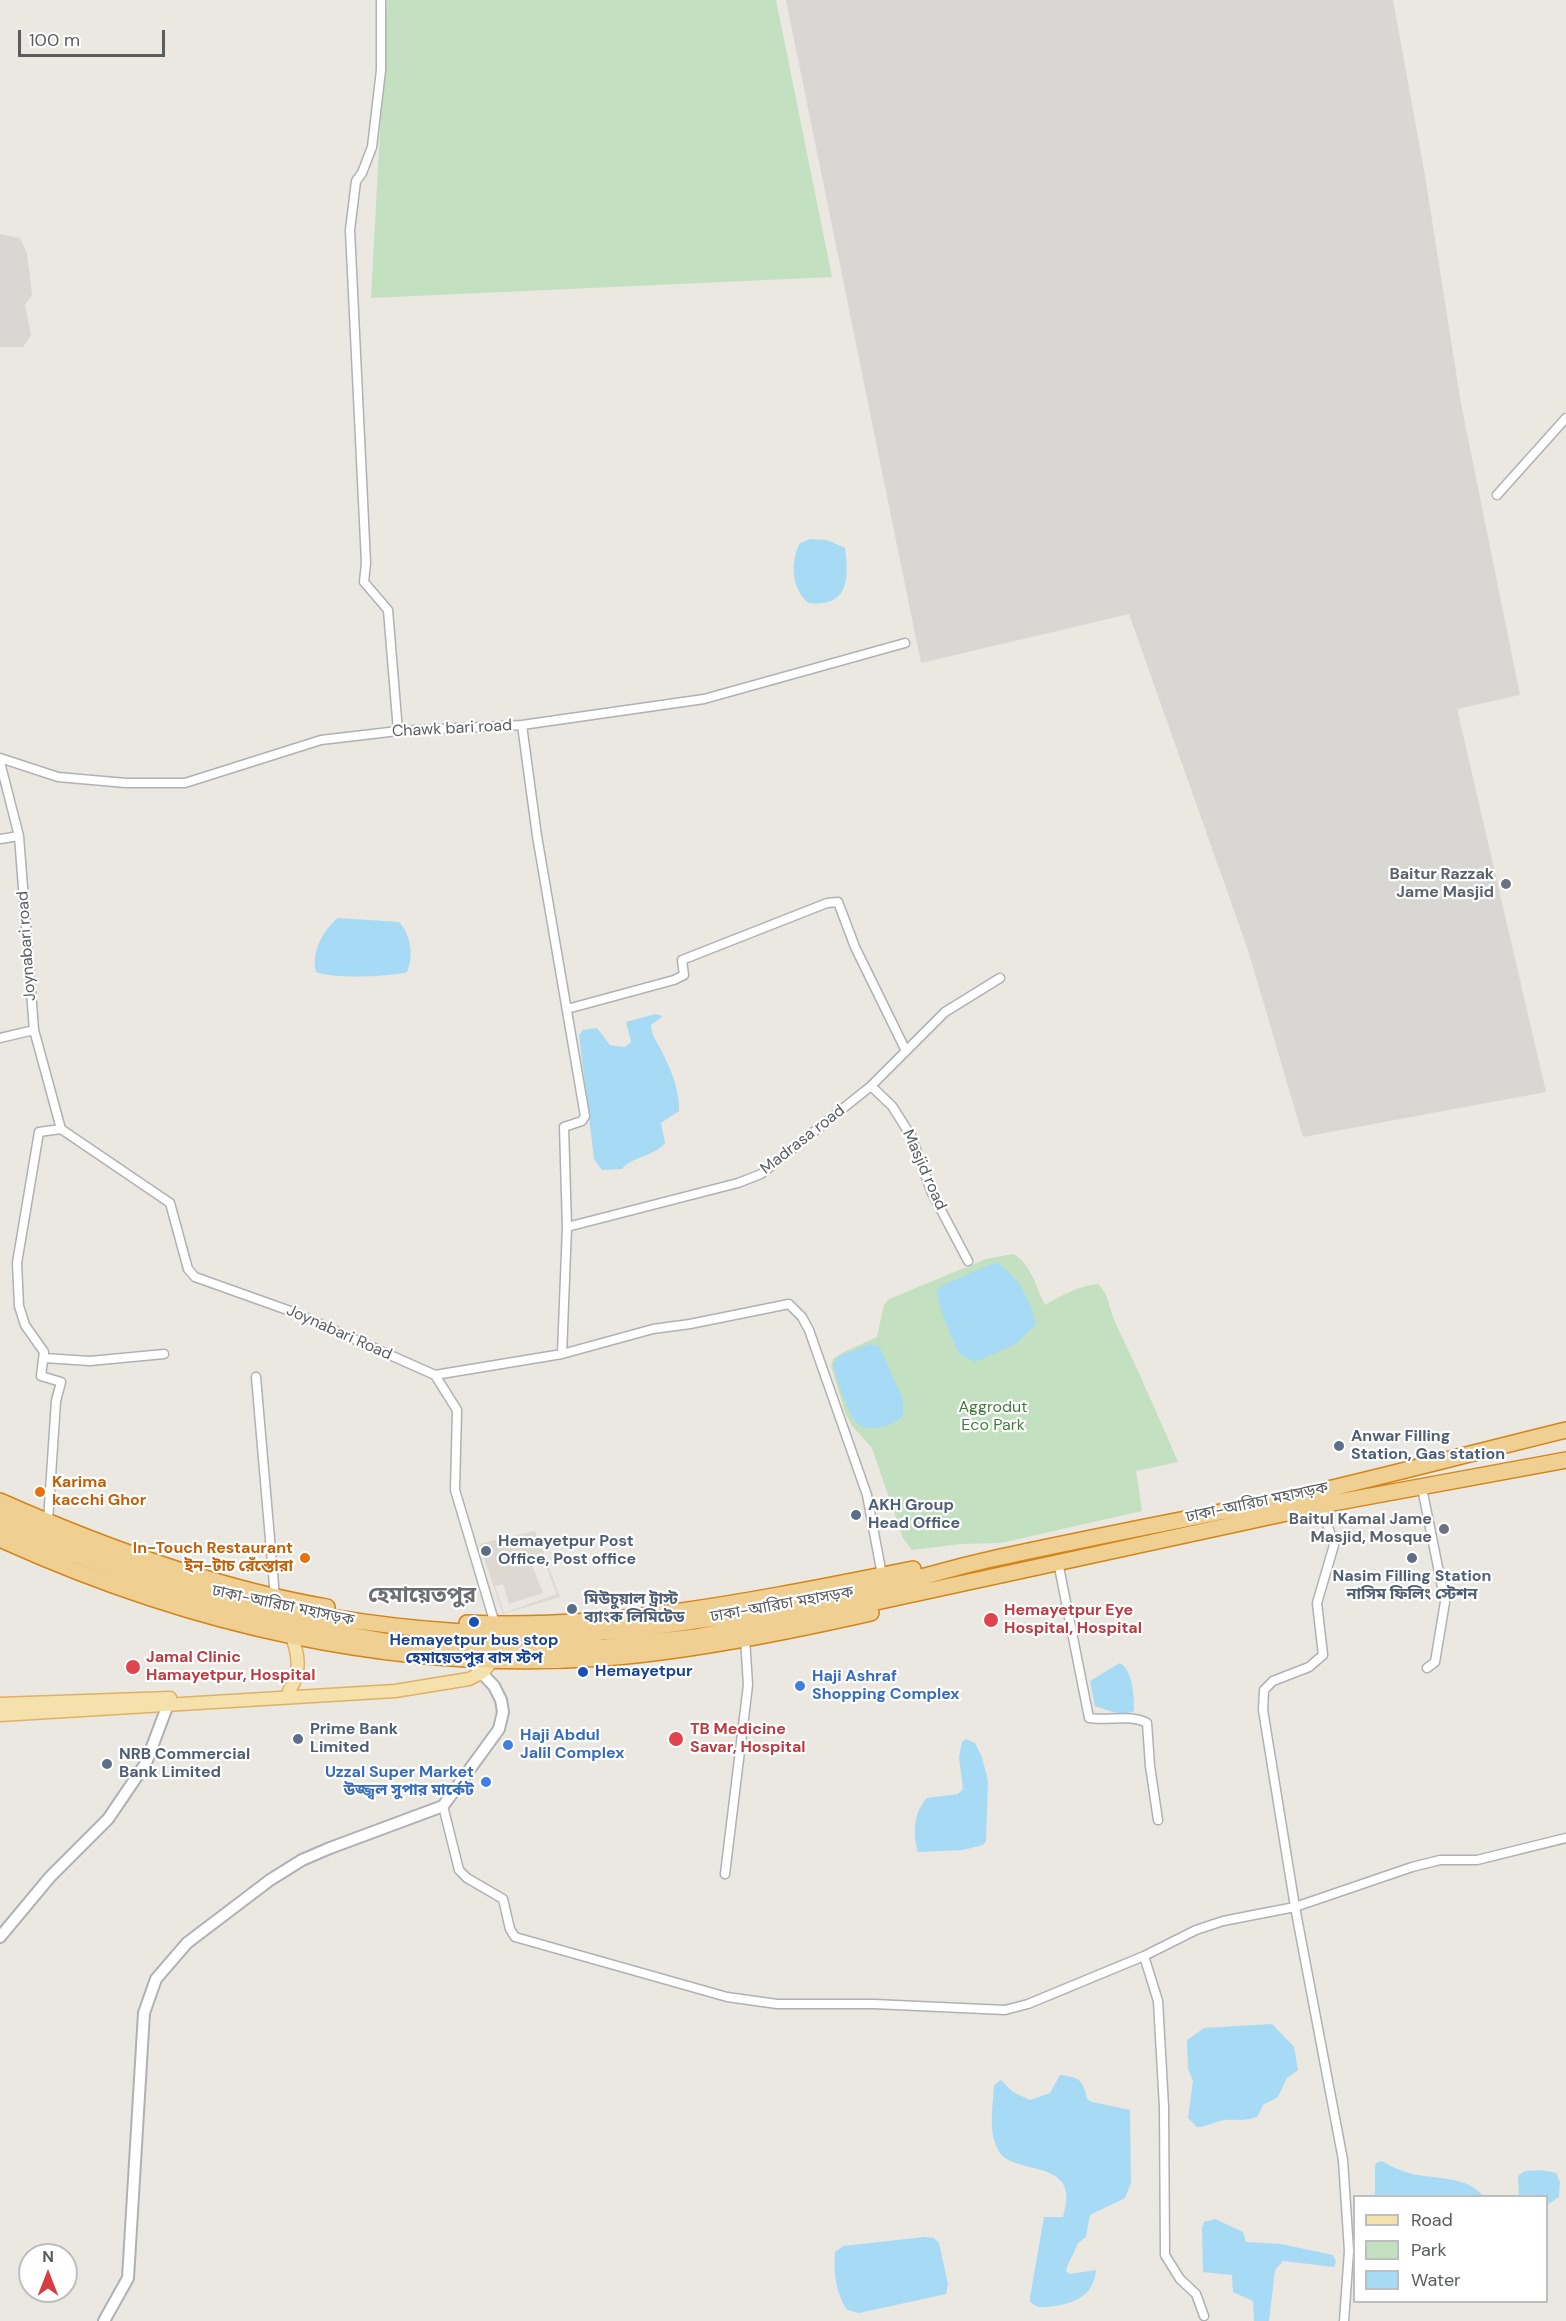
<!DOCTYPE html>
<html>
<head>
<meta charset="utf-8">
<style>
  body { margin:0 }
  #map { position:relative; width:1566px; height:2321px; overflow:hidden; background:#ebe7e1; font-family:"DM Sans",sans-serif }
  canvas { display:block }
  .legend { position:absolute; left:1353px; top:2195px; width:195px; height:108px; box-sizing:border-box; background:#fff; border:2px solid #bdbebf; margin:0; padding:8px 10px; list-style:none; font-size:18px; color:#595d60 }
  .legend li { display:flex; align-items:center; gap:12px; height:30px }
  .legend b { width:30px; border:2px solid #bdbebf }
  .north { position:absolute; left:18px; top:2243px; width:60px; height:60px; box-sizing:border-box; background:#fff; border:2px solid #bdbebf; border-radius:50%; rotate:0deg; font-size:16px; font-weight:700; line-height:24px; text-align:center; color:#595d60 }
  .north::after { content:''; display:block; margin:auto; width:21px; height:27px; background:#d53d41; clip-path:polygon(50% 0,100% 100%,50% 72%,0 100%) }
  .scale { position:absolute; left:18px; top:30px; width:147px; height:27px; box-sizing:border-box; border:3px solid #595d60; border-top:0; padding-left:8px; font-size:18px; line-height:21px; white-space:nowrap; color:#595d60; -webkit-text-stroke:4px #fff; paint-order:stroke }
</style>
</head>
<body>
<div id="map">
<canvas width="1566" height="2321"></canvas>
<ul class="legend">
<li><b style="height:8px;background:#f5e1ab"></b>Road</li>
<li><b style="height:16px;background:#c3e0c0"></b>Park</li>
<li><b style="height:16px;background:#a7dbf5"></b>Water</li>
</ul>
<div class="north">N</div>
<div class="scale">100 m</div>
</div>
<script>
const context = document.querySelector('canvas').getContext('2d');
context.lineJoin = 'round';
function fill(path, color) { context.fillStyle = color; context.fill(path, 'evenodd'); }
function stroke(path, color, width, dash) { context.strokeStyle = color; context.lineWidth = width; context.lineCap = dash ? 'butt' : 'round'; context.setLineDash(dash || []); context.stroke(path); }
function label(font, color, halo, rows, align = 'center') {
  context.font = font + ' "DM Sans","Noto Sans Bengali",sans-serif'; context.lineWidth = 4.5; context.setLineDash([]); context.textBaseline = 'middle'; context.strokeStyle = halo; context.fillStyle = color; for (const [text, x, y, turn = 0] of rows) {
    context.save(); context.translate(x, y); context.rotate((+turn || 0) * Math.PI / 180); context.textAlign = isNaN(turn) ? turn : align; if (halo) context.strokeText(text, 0, 0); context.fillText(text, 0, 0); context.restore();
  }
}
const industrial = new Path2D(`
  M786,0H1393L1425,176L1461,404L1520,695L1457,709L1546,1092L1303,1137L1248,950L1129,614L921,663Z
  M0,234L20,238L27,253L32,295L25,305L31,335L23,347H0Z`);
const education = new Path2D(`
  M535,1531L560,1597L503,1614L479,1544ZM541,1553L557,1594L504,1613L495,1586L503,1584L509,1604L543,1593L529,1558Z`);
const green = new Path2D(`
  M387,0H776L832,277L371,298Z
  M1013,1254C1031,1263 1036,1288 1045,1305C1062,1295 1079,1286 1098,1284C1109,1294 1109,1309 1115,1322C1137,1368 1158,1415 1178,1462L1136,1471L1142,1511L1001,1543L961,1544L912,1550L903,1538L872,1448L853,1427L846,1415L831,1366L833,1359L842,1353L877,1337L884,1305L889,1299L986,1259Z`);
const water = new Path2D(`
  M810,539L827,540L845,548C849,579 849,607 809,603C791,590 790,561 800,543Z
  M338,918L399,922C411,934 414,956 407,972C391,977 331,979 316,972C311,952 323,930 338,918Z
  M655,1014L663,1016L651,1025C651,1036 660,1046 664,1056C672,1072 680,1093 679,1111L661,1123L665,1143C654,1157 632,1156 622,1169L602,1170L594,1159L579,1035L583,1030L597,1028L610,1045L625,1047L631,1042L626,1022Z
  M996,1262C1019,1277 1029,1297 1036,1324L1016,1344L975,1362L959,1354C952,1337 938,1308 937,1290L945,1284Z
  M871,1344L879,1346L903,1399V1416C893,1426 867,1435 856,1422C848,1413 836,1377 833,1364L839,1356Z
  M1120,1663C1133,1671 1134,1696 1134,1711C1122,1717 1107,1710 1095,1706L1090,1681Z
  M966,1739L975,1743L982,1757L988,1781L986,1841L983,1845L963,1850L918,1852C913,1835 913,1812 927,1798L958,1794L963,1789L959,1757L962,1742Z
  M1272,2024L1294,2047L1298,2070L1287,2078L1278,2097L1263,2105L1258,2116C1246,2122 1238,2119 1225,2120C1215,2121 1208,2127 1197,2127L1188,2118L1193,2081L1188,2069L1187,2040L1204,2028Z
  M1060,2075C1083,2078 1081,2080 1088,2100L1092,2102L1130,2110L1131,2183L1125,2198L1090,2215L1086,2237L1078,2243C1075,2252 1067,2264 1066,2271L1070,2274L1096,2270C1094,2300 1065,2307 1038,2307L1030,2302V2297L1044,2217H1063C1083,2155 1013,2178 998,2150C988,2131 993,2106 994,2085L1001,2080L1013,2092L1030,2100L1050,2093Z
  M1382,2161C1392,2167 1401,2171 1412,2174C1435,2179 1467,2176 1483,2196H1375V2167L1376,2163Z
  M1541,2170L1556,2173L1560,2182L1559,2197L1547,2205L1546,2196H1519L1518,2176L1525,2171Z
  M1215,2219L1243,2232L1246,2242L1281,2244L1333,2255L1336,2262L1334,2267L1283,2261L1275,2270L1269,2321H1254L1253,2301L1233,2292L1232,2275L1203,2272L1202,2228L1204,2222Z
  M924,2237L934,2238L939,2243L948,2284L946,2294L859,2313L847,2310C835,2291 834,2274 835,2252L843,2246Z`);
const street = new Path2D(`
  M381,0V70L372,147L362,173L356,181L350,230L366,563L364,582L388,610L398,731
  M1497,495L1566,418
  M522,725L537,836L585,1116L582,1121L564,1127L567,1227L562,1354
  M0,758L58,777L126,783H185L321,740L398,731L522,725L704,699L905,643
  M0,762L19,836L34,1030L61,1129
  M0,839L19,836
  M567,1009L674,980L684,975L682,960L827,903L838,902L855,947L906,1051
  M0,1038L34,1030
  M871,1086L892,1106L911,1136L932,1193L968,1261
  M61,1129L170,1203L188,1269L195,1277L293,1312L435,1375L457,1410L455,1490L495,1624
  M567,1227L738,1183L761,1174L871,1086L945,1012L1000,978
  M44,1358L90,1361L164,1354
  M435,1375L562,1354L653,1329L690,1324L789,1304L802,1317L809,1330L867,1495L882,1575
  M256,1377L275,1597
  M1422,1488L1445,1602L1435,1662L1427,1668
  M1321,1505L1334,1545L1317,1603L1323,1655L1309,1667L1273,1681L1264,1690L1263,1710L1295,1907L1343,2160L1349,2251L1344,2321
  M48,1521L56,1401L61,1382L41,1376L44,1352L25,1325L19,1306L17,1263L39,1132L61,1129
  M1058,1562L1089,1718C1107,1721 1132,1714 1147,1723L1150,1766L1158,1820
  M443,1806L459,1870L467,1878L503,1899L510,1929L515,1937L727,1997L777,2004H874L1005,2010L1028,2004L1144,1956L1196,1930L1223,1921L1295,1907L1412,1867L1440,1860H1477L1566,1838
  M725,1874L748,1685L745,1638
  M1144,1956L1158,2001L1164,2107L1165,2255L1180,2279L1196,2294L1204,2316`);
const secondary = new Path2D(`
  M0,1937L50,1877L108,1819L146,1763L167,1707V1699
  M104,2321L128,2278L144,2013L156,1979L187,1943L270,1880L302,1860L330,1848L443,1806L499,1729L503,1712L501,1700L494,1686L476,1667`);
const primary = new Path2D(`
  M289,1691C301,1674 299,1656 292,1637
  M0,1704L170,1698
  M0,1715L395,1691L469,1679L483,1672L493,1660`);
const highway = new Path2D(`
  M0,1501C104,1547 215,1588 327,1607
  M0,1512C141,1580 294,1620 450,1631C487,1634 525,1637 563,1635C672,1628 782,1608 889,1585C921,1578 952,1568 983,1561C1091,1537 1200,1517 1307,1494C1394,1474 1480,1451 1566,1430
  M0,1526L194,1600L297,1626L395,1643L489,1649L606,1647L695,1637L867,1604L1333,1503L1566,1460
  M0,1539C189,1625 395,1673 603,1658C689,1652 787,1632 871,1613
  M467,1623C618,1630 765,1598 913,1569`);
const markers = [
  [1506,884,6,"#6b7280"],
  [1339,1446,6,"#5c6f8a"],
  [40,1492,6,"#e8710a"],
  [856,1515,6,"#5c6f8a"],
  [1444,1529,6,"#6b7280"],
  [486,1551,6,"#5c6f8a"],
  [305,1558,6,"#e8710a"],
  [1412,1558,6,"#5c6f8a"],
  [572,1609,6,"#5c6f8a"],
  [991,1620,8,"#e0444e"],
  [474,1622,6,"#1a4fb4"],
  [133,1667,8,"#e0444e"],
  [583,1672,6,"#1a4fb4"],
  [800,1686,6,"#3f7fe0"],
  [298,1739,6,"#5c6f8a"],
  [676,1739,8,"#e0444e"],
  [508,1745,6,"#3f7fe0"],
  [107,1764,6,"#5c6f8a"],
  [486,1782,6,"#3f7fe0"]
];
const streetNames = [
  ["Chawk bari road",452,729,-3],
  ["Joynabari road",27,946,-94],
  ["Madrasa road",803,1140,-38],
  ["Masjid road",924,1170,66],
  ["Joynabari Road",339,1333,24],
  ["ঢাকা-আরিচা মহাসড়ক",1257,1503,-12],
  ["ঢাকা-আরিচা মহাসড়ক",782,1605,-10],
  ["ঢাকা-আরিচা মহাসড়ক",283,1606,12]
];
const worshipNames = [
  ["Baitur Razzak",1494,875],
  ["Jame Masjid",1494,893],
  ["Baitul Kamal Jame",1432,1520],
  ["Masjid, Mosque",1432,1538]
];
const parkNames = [
  ["Aggrodut",993,1408],
  ["Eco Park",993,1426]
];
const serviceNames = [
  ["Anwar Filling",1351,1437],
  ["Station, Gas station",1351,1455],
  ["AKH Group",868,1506],
  ["Head Office",868,1524],
  ["Hemayetpur Post",498,1542],
  ["Office, Post office",498,1560],
  ["Nasim Filling Station",1412,1577,"center"],
  ["নাসিম ফিলিং স্টেশন",1412,1595,"center"],
  ["মিউচুয়াল ট্রাস্ট",584,1600],
  ["ব্যাংক লিমিটেড",584,1618],
  ["Prime Bank",310,1730],
  ["Limited",310,1748],
  ["NRB Commercial",119,1755],
  ["Bank Limited",119,1773]
];
const foodNames = [
  ["Karima",52,1483],
  ["kacchi Ghor",52,1501],
  ["In-Touch Restaurant",293,1549,"right"],
  ["ইন-টাচ রেঁস্তোরা",293,1567,"right"]
];
const healthNames = [
  ["Hemayetpur Eye",1004,1611],
  ["Hospital, Hospital",1004,1629],
  ["Jamal Clinic",146,1658],
  ["Hamayetpur, Hospital",146,1676],
  ["TB Medicine",690,1730],
  ["Savar, Hospital",690,1748]
];
const transitNames = [
  ["Hemayetpur bus stop",474,1641],
  ["হেমায়েতপুর বাস স্টপ",474,1659],
  ["Hemayetpur",595,1672,"left"]
];
const shopNames = [
  ["Haji Ashraf",812,1677],
  ["Shopping Complex",812,1695],
  ["Haji Abdul",520,1736],
  ["Jalil Complex",520,1754],
  ["Uzzal Super Market",474,1773,"right"],
  ["উজ্জ্বল সুপার মার্কেট",474,1791,"right"]
];
const districtNames = [
  ["হেমায়েতপুর",422,1596]
];
fill(industrial, '#d9d7d3');
fill(education, '#ddd9d2');
fill(green, '#c3e0c0');
fill(water, '#a7dbf5');
stroke(street, '#aeb2b5', 11);
stroke(secondary, '#aeb1b5', 14);
stroke(primary, '#e0b164', 15);
stroke(highway, '#d38519', 18);
stroke(street, '#fff', 8);
stroke(secondary, '#fff', 10);
stroke(primary, '#f5e1ab', 12);
stroke(highway, '#f0cf92', 15);
for (const [x, y, r, color] of markers) { const dot = new Path2D(); dot.arc(x, y, r, 0, 2 * Math.PI); context.fillStyle = color; context.fill(dot); stroke(dot, '#fff', 2); }
label('16px', '#595d60', '#fff', streetNames);
label('bold 16px', '#5b616d', '#fff', worshipNames, 'right');
label('16px', '#407c3d', '#fff', parkNames);
label('bold 16px', '#4e5e75', '#fff', serviceNames, 'left');
label('bold 16px', '#c56008', '#fff', foodNames, 'left');
label('bold 16px', '#be3a42', '#fff', healthNames, 'left');
label('bold 16px', '#164399', '#fff', transitNames);
label('bold 16px', '#366cbe', '#fff', shopNames, 'left');
label('bold 22px', '#6b6f72', '#fff', districtNames);
</script>
</body>
</html>
